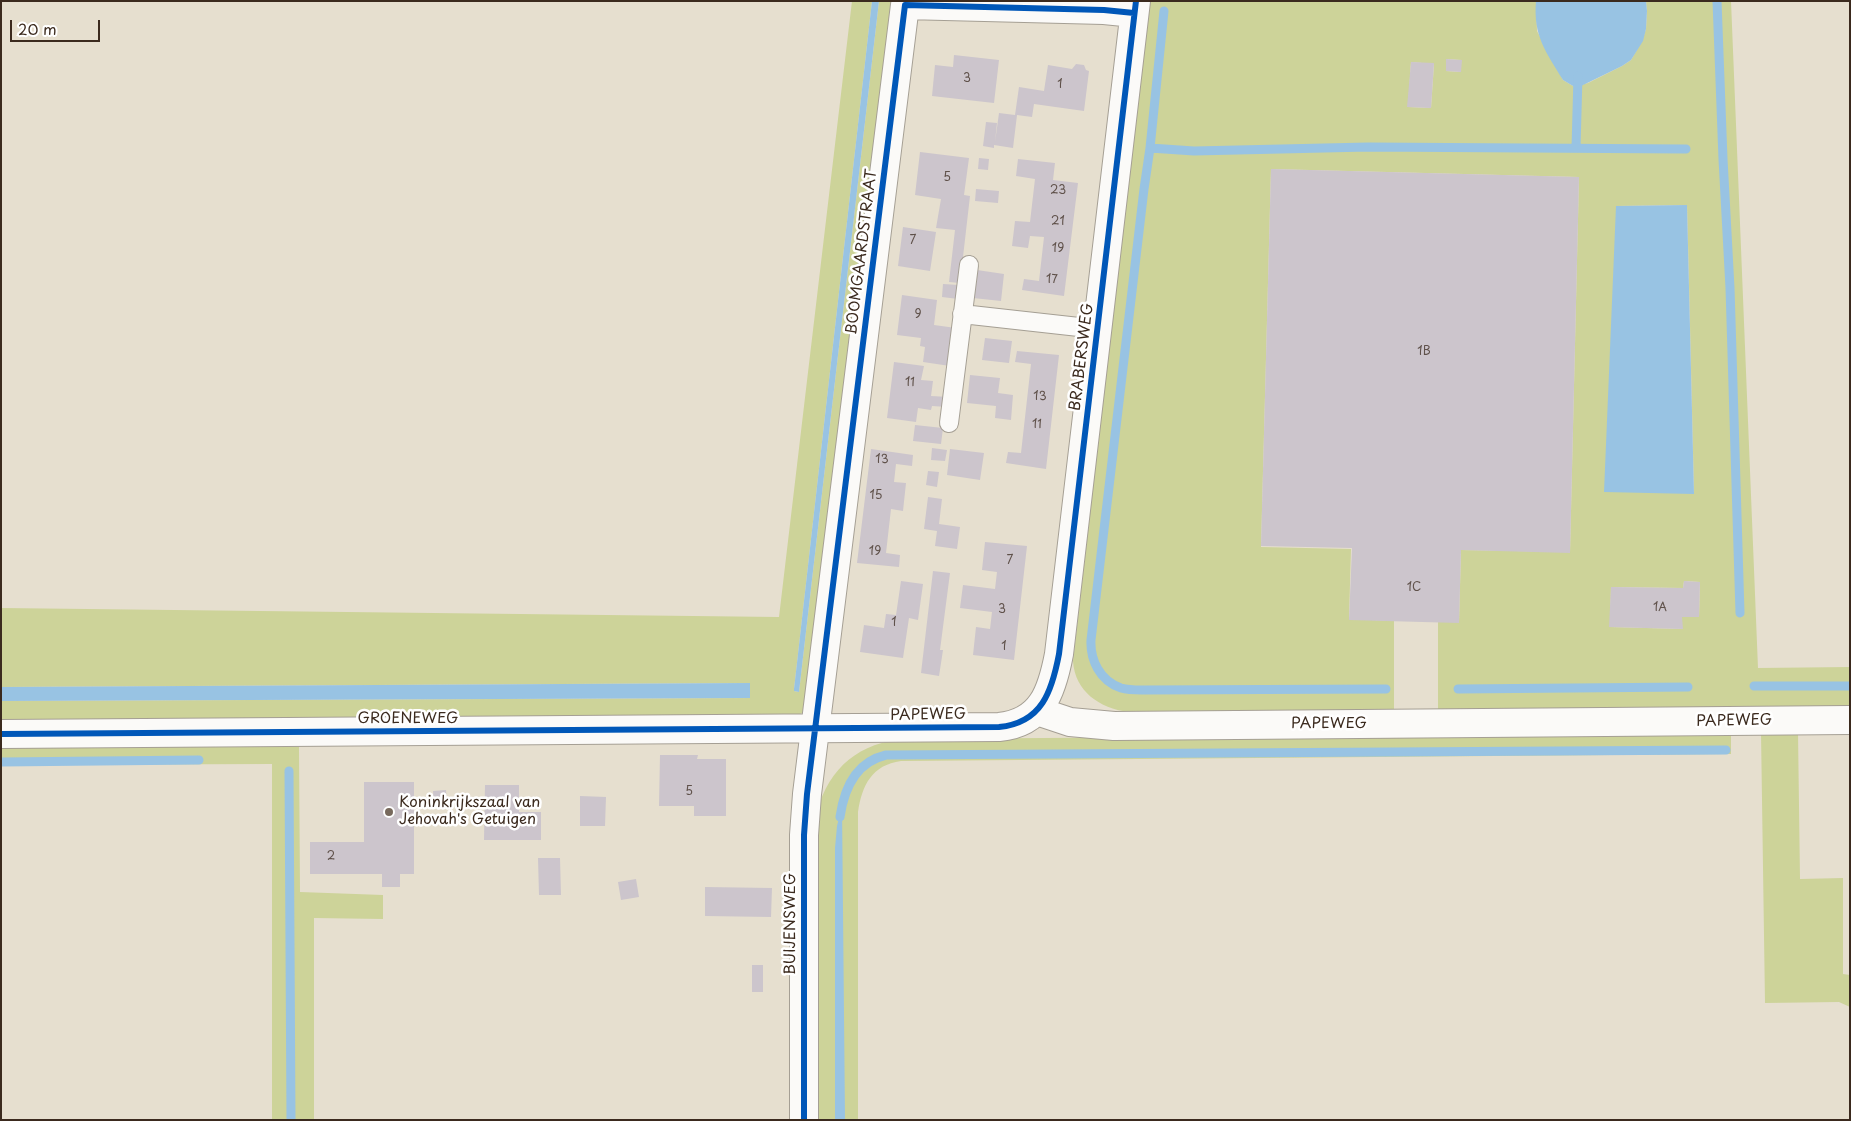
<!DOCTYPE html>
<html>
<head>
<meta charset="utf-8">
<style>
  body { margin:0 }
  #map { position:relative; width:1851px; height:1121px; overflow:hidden; background:#e6dfcf; font-family:"Playpen Sans",sans-serif }
  canvas { display:block }
  .frame { position:absolute; inset:0; border:2px solid #3b2a1e; pointer-events:none }
  .scale { position:absolute; left:10px; top:20px; width:90px; height:22px; box-sizing:border-box; border:2px solid #3b2a1e; border-top:0; padding-left:6px; font-size:15px; line-height:18px; white-space:nowrap; color:#3b2a1e; -webkit-text-stroke:4px #fff; paint-order:stroke }
</style>
</head>
<body>
<div id="map">
<canvas width="1851" height="1121"></canvas>
<div class="frame"></div>
<div class="scale">20 m</div>
</div>
<script>
const context = document.querySelector('canvas').getContext('2d');
context.lineJoin = 'round';
function fill(path, color) { context.fillStyle = color; context.fill(path, 'evenodd'); }
function stroke(path, color, width, dash) { context.strokeStyle = color; context.lineWidth = width; context.lineCap = dash ? 'butt' : 'round'; context.setLineDash(dash || []); context.stroke(path); }
function label(font, color, halo, rows, align = 'center') {
  context.font = font + ' "Playpen Sans",sans-serif'; context.lineWidth = 5; context.setLineDash([]); context.textBaseline = 'middle'; context.strokeStyle = halo; context.fillStyle = color; for (const [text, x, y, turn = 0] of rows) {
    context.save(); context.translate(x, y); context.rotate((+turn || 0) * Math.PI / 180); context.textAlign = isNaN(turn) ? turn : align; if (halo) context.strokeText(text, 0, 0); context.fillText(text, 0, 0); context.restore();
  }
}
const green = new Path2D(`
  M852,1H872L794,689V691L799,692L879,1H892L804,712L800,714L610,718L1,722V701L750,698V683L1,687V608L779,617Z
  M1149,1H1536L1537,31L1563,80L1573,86H1577L1588,83L1622,66L1631,60L1642,41L1646,29L1647,11L1646,1H1731L1758,668L1850,667V707L1438,709V622H1459L1461,550L1570,552L1579,177L1271,169L1261,547L1351,549L1349,619L1394,621V712H1128C1100,708 1075,692 1073,661ZM1446,59L1461,60V72L1446,71ZM1411,62L1434,64L1431,108L1408,107ZM1687,205L1688,243L1694,493L1616,206ZM1684,581L1700,582L1699,617H1682V629L1610,627L1611,587L1683,588Z
  M1761,732H1798L1800,879L1843,878V974L1850,975V1007L1839,1002L1765,1003Z
  M1731,733V754L901,761C872,765 862,785 858,812V1120H816L817,812C829,767 860,742 906,739Z
  M196,746L299,747L300,892L383,895V919L314,918V1120H272V764L1,765V748Z`);
const water = new Path2D(`
  M872,1H879L799,692L794,691V689Z
  M1536,1H1646L1647,11L1646,29L1643,41L1631,60L1622,66L1581,86H1573L1563,80C1546,52 1533,36 1536,1Z
  M1687,205L1694,494L1604,492L1616,206Z
  M750,683V698L1,701V687Z
  M842,806L845,1120H835V848L837,826Z`);
const stream = new Path2D(`
  M1717,1L1723,159L1730,288L1740,613
  M1164,11L1150,148L1194,151L1368,147L1686,149
  M1150,148L1144,189L1091,640C1090,660 1100,681 1121,688C1128,690 1135,690 1142,690L1386,689
  M1576,148L1578,76
  M1754,686H1850
  M1458,689L1688,687
  M1,762L199,760
  M289,771L291,1120
  M840,817C844,789 856,762 886,755L1726,750`);
const building = new Path2D(`
  M954,55L999,60L994,103L932,96L935,65L953,67Z
  M1446,59L1462,60L1461,72L1446,71Z
  M1411,62L1434,63L1431,108L1407,107Z
  M1076,64L1084,65L1086,70L1089,71L1084,111L1034,104L1032,117L1017,115L1013,148L994,145V148L983,146L986,122L997,123L995,142L999,113L1015,115L1019,87L1044,91L1048,65L1072,69Z
  M920,152L969,158L964,195L970,196L960,283L949,282L955,230L936,228L941,199L915,195Z
  M979,158L989,159L988,170L978,169Z
  M1018,159L1055,163L1053,180L1078,183L1064,296L1022,290L1024,279L1039,281L1044,237L1030,236L1028,248L1012,246L1015,221L1030,222L1035,179L1016,176Z
  M1271,169L1579,177L1570,553L1461,550L1459,623L1349,620L1352,548L1261,546Z
  M976,189L999,191L998,203L975,201Z
  M903,227L936,232L930,271L898,266Z
  M977,270L1004,274L1001,301L973,298Z
  M943,284L959,285L958,299L942,297Z
  M902,295L937,300L934,325L956,328L950,366L923,362L925,347L920,346L921,338L897,335Z
  M985,338L1012,341L1009,363L982,360Z
  M1017,351L1059,355L1046,469L1006,463L1008,452L1021,453L1031,364L1015,362Z
  M894,362L924,366L921,380L933,381L931,396L949,397L947,407L932,406L931,410L918,408L916,422L887,418Z
  M970,375L1000,378L998,393L1013,395L1011,420L995,418L996,406L967,403Z
  M915,425L943,428L941,444L913,441Z
  M932,448L947,450L945,461L931,460Z
  M871,449L913,455L912,466L896,464L894,482L906,483L903,511L891,509L886,553L900,555L899,567L857,563Z
  M950,449L984,453L980,480L947,475Z
  M928,471L939,472L937,487L926,485Z
  M928,497L942,499L939,524L960,527L957,549L935,546L937,531L924,529Z
  M985,542L1027,546L1014,660L973,655L976,627L990,629L992,612L960,608L963,585L995,589L997,572L982,570Z
  M933,571L950,573L940,650H943L939,676L921,673Z
  M901,581L923,584L918,620L909,618L903,658L860,652L864,625L884,628L886,614L896,615Z
  M1684,581L1700,582L1699,617H1682L1683,629L1609,627L1611,587L1683,588Z
  M660,755H698L697,759H726V816H694V806H659Z
  M364,782H414V874H400V887H382V874H310V842H364Z
  M485,785H519V812H541V840H484Z
  M446,790L447,805L434,806L433,791Z
  M580,796L606,797L605,826H580Z
  M538,858H560L561,895H539Z
  M636,879L639,897L621,900L618,882Z
  M705,887L772,888L771,917L705,916Z
  M752,965H763V992H752Z`);
const service = new Path2D(`
  M962,314L1097,329
  M949,423L969,265`);
const minor = new Path2D(`
  M1037,711L1070,722L1114,726L1850,720
  M1,734L999,727C1042,723 1052,691 1059,654L1136,1
  M804,1120V835L807,794L905,5L1104,10L1134,13`);
const cycleway = new Path2D(`
  M1,734L999,727C1042,723 1052,691 1059,654L1136,1
  M804,1120V835L807,794L905,5L1104,10L1134,13`);
const markers = [
  [389,812,5,"#77695c"]
];
const numberNames = [
  ["3",967,79],
  ["1",1060,85],
  ["5",947,178],
  ["23",1058,191],
  ["21",1058,222],
  ["7",913,241],
  ["19",1058,249],
  ["17",1052,280],
  ["9",918,315],
  ["1B",1424,352],
  ["11",910,383],
  ["13",1040,397],
  ["11",1037,425],
  ["13",882,460],
  ["15",876,496],
  ["19",875,552],
  ["7",1010,561],
  ["1C",1414,588],
  ["1A",1660,608],
  ["3",1002,610],
  ["1",894,623],
  ["1",1004,647],
  ["5",689,792],
  ["2",331,857]
];
const streetNames = [
  ["BOOMGAARDSTRAAT",862,252,-83],
  ["BRABERSWEG",1082,357,-83],
  ["PAPEWEG",928,715,-1],
  ["GROENEWEG",408,719],
  ["PAPEWEG",1734,721,-1],
  ["PAPEWEG",1329,724],
  ["BUIJENSWEG",791,924,-90]
];
const poiNames = [
  ["Koninkrijkszaal van",399,803],
  ["Jehovah's Getuigen",399,820]
];
fill(green, '#cdd399');
fill(water, '#98c3e3');
stroke(stream, '#98c3e3', 9);
fill(building, '#ccc5cc');
stroke(service, '#a59f94', 20);
stroke(minor, '#a59f94', 30);
stroke(service, '#fbfaf8', 18);
stroke(minor, '#fbfaf8', 28);
stroke(cycleway, '#0057b8', 6);
for (const [x, y, r, color] of markers) { const dot = new Path2D(); dot.arc(x, y, r, 0, 2 * Math.PI); context.fillStyle = color; context.fill(dot); stroke(dot, '#fff', 2); }
label('12px', '#5f514a', null, numberNames);
label('15px', '#3b2a1e', '#fff', streetNames);
label('15px', '#3b2a1e', '#fff', poiNames, 'left');
</script>
</body>
</html>
